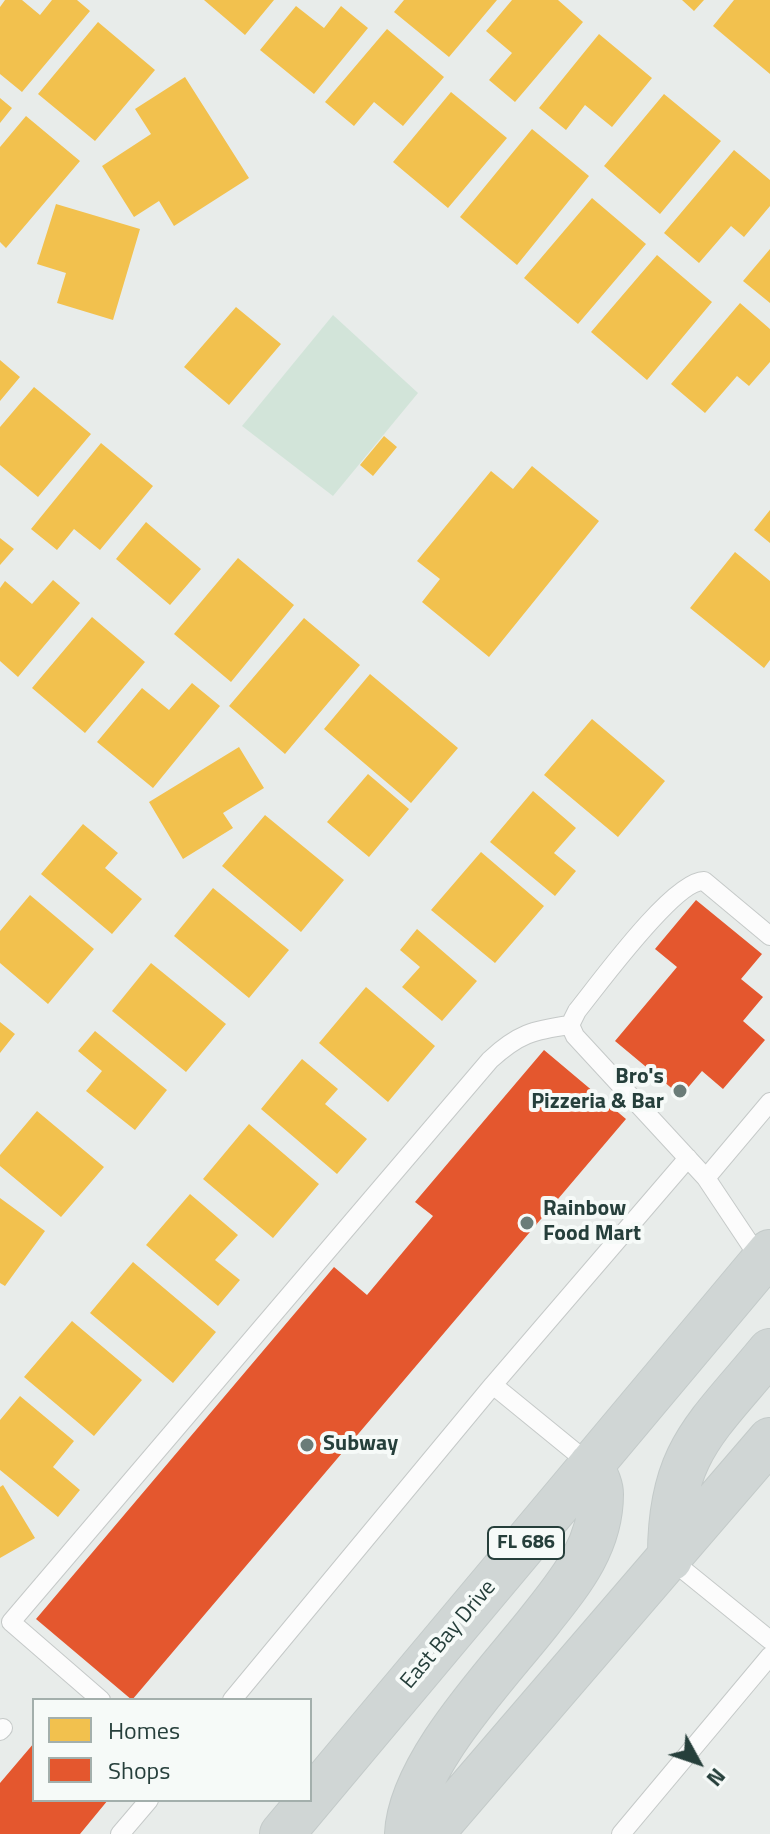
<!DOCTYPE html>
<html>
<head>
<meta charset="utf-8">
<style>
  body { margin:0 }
  #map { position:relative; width:770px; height:1834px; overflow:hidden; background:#e8ecea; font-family:"Titillium Web",sans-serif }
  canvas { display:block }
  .legend { position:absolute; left:32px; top:1698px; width:280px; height:104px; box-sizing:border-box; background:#f6faf8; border:2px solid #a3afac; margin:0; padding:10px 14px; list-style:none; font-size:24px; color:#263f3b }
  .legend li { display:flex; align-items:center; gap:16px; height:40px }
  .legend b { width:40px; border:2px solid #a3afac }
  .north { position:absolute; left:658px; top:1722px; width:80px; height:80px; -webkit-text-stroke:6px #f6faf8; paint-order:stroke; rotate:130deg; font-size:22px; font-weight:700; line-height:32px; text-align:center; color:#263f3b }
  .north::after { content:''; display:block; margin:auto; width:28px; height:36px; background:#263f3b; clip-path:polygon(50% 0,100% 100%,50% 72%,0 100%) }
</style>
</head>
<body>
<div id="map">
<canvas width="770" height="1834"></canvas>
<ul class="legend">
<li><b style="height:22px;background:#f2c14e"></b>Homes</li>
<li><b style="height:22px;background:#e4572e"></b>Shops</li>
</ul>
<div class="north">N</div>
</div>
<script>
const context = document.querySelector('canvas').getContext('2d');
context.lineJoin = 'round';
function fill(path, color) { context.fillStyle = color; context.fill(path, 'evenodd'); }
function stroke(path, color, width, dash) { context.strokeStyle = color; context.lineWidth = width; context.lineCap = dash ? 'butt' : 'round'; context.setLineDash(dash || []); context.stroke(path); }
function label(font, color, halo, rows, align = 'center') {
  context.font = font + ' "Titillium Web",sans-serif'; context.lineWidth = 8; context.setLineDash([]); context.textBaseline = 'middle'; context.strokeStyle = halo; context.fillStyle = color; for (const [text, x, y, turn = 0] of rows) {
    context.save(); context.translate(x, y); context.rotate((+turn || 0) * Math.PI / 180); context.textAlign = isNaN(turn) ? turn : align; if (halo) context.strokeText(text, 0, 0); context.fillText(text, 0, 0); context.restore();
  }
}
const green = new Path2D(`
  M333,315L418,393L333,496L242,426Z`);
const homes = new Path2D(`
  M5,0H22L40,15L52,0H77L90,11L22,92L0,74V7Z
  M204,0H274L245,35Z
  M404,0H497L449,57L394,12Z
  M512,0H558L583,22L515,102L489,80L512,53L486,31Z
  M682,0H704L694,11Z
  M734,0H770V74L713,26Z
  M296,6L324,28L341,6L368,28L314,94L260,50Z
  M98,22L155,70L95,141L38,94Z
  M387,29L444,77L403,126L374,102L354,126L325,102Z
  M599,34L652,78L612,127L585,105L566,130L539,108Z
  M185,77L249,178L174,226L159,201L134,217L102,166L151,134L135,109Z
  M451,92L507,138L448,208L393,162Z
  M664,94L721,141L660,214L604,166Z
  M0,98L12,108L0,123Z
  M26,116L80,161L6,248L0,242V147Z
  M532,129L589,176L517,265L460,217Z
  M734,150L770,180V206L744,237L731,226L699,263L664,233Z
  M592,198L646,244L578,324L524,278Z
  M56,204L140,229L113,320L57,303L66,273L37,264Z
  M770,249V303L743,281Z
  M657,255L712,302L647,380L591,332Z
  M740,303L770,329V362L749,386L737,376L705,413L671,384Z
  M236,307L281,344L229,405L184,367Z
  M0,360L20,377L0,401Z
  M34,387L91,434L38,497L0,465V427Z
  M384,436L397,447L373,476L360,465Z
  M101,443L153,486L100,550L74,529L57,550L31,529Z
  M532,466L599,521L489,657L422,602L440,579L417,561L491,471L513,489Z
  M770,510V543L754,530Z
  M146,522L201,569L170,605L116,559Z
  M0,538L14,549L0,565Z
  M735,552L770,581V660L764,668L690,608Z
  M238,558L294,605L231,682L174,634Z
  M53,580L80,603L18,677L0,661V588L5,581L32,604Z
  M92,617L145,662L85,733L32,688Z
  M304,618L360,665L285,754L229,706Z
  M370,674L458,748L411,803L324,729Z
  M192,683L220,706L153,788L97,742L142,688L169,710Z
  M592,719L665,781L618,837L544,775Z
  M239,747L264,788L223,813L233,828L183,859L149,802Z
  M368,774L409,809L369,857L327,822Z
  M533,791L576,828L554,853L576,871L555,896L490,842Z
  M265,815L344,880L301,932L222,866Z
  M83,824L118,853L105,868L142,899L112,934L41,874Z
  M481,852L544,906L495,963L431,910Z
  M213,888L289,950L249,998L174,936Z
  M30,895L94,949L48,1004L0,963V931Z
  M417,929L477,981L442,1021L402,987L420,967L400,950Z
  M151,963L226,1024L186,1072L112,1011Z
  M366,987L435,1046L388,1102L319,1043Z
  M0,1022L15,1034L0,1053Z
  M95,1031L167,1090L135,1130L86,1091L102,1071L78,1051Z
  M302,1059L338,1089L325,1104L367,1139L337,1174L261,1109Z
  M37,1111L104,1167L61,1217L0,1166V1155Z
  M249,1124L319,1184L273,1238L203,1179Z
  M190,1194L238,1235L215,1260L240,1280L218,1306L146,1245Z
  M0,1198L45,1231L5,1286L0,1283Z
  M133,1262L216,1332L173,1383L90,1313Z
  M72,1321L142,1380L94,1436L24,1377Z
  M20,1396L74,1441L53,1467L80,1490L58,1517L0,1470V1420Z
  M3,1485L35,1538L0,1558V1487Z`);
const shops = new Path2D(`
  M696,900L762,954L741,979L763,997L743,1021L765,1040L723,1089L702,1071L681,1096L615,1041L677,967L655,949Z
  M544,1050L626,1119L132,1700L36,1619L334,1267L367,1295L433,1216L415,1202Z
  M34,1743V1800H108L80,1834H0V1783Z`);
const lane = new Path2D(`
  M770,936L704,881C674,880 598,985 577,1011L570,1025L575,1036L706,1178L770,1102
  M706,1178L762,1262
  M493,1385L688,1158
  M670,1559L770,1640
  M101,1700L11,1622L490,1060C518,1034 533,1030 570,1025
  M232,1700L493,1385L591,1465
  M0,1731L3,1728
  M120,1834L149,1800
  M621,1834L770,1656`);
const primary = new Path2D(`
  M670,1559C669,1452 707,1428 770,1351
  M282,1834L770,1252
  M407,1834C410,1764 498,1674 541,1619C571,1581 601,1545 601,1494C601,1485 595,1474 591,1465
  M431,1834L770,1440`);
const markers = [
  [680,1091,8,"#6a7c78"],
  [527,1223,8,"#6a7c78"],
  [307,1445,8,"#6a7c78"]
];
const shields = [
  [526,1543,76]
];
const shieldNames = [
  ["FL 686",526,1543]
];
const poiNames = [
  ["Bro's",664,1078,"right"],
  ["Pizzeria & Bar",664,1103,"right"],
  ["Rainbow",543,1210],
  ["Food Mart",543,1235],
  ["Subway",323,1445]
];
const streetNames = [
  ["East Bay Drive",449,1635,-50]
];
fill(green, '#d2e4d9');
fill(homes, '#f2c14e');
fill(shops, '#e4572e');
stroke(lane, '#c5c9c8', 20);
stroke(primary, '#c3cac9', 46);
stroke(lane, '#fcfcfc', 18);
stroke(primary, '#d0d6d5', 44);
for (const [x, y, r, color] of markers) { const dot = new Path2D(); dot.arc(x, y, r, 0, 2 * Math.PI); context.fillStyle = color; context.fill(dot); stroke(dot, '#f6faf8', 3); }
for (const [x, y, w] of shields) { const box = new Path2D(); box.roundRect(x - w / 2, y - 16, w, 32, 6); context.fillStyle = '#f6faf8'; context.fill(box); stroke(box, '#263f3b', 2); }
label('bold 20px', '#263f3b', null, shieldNames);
label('bold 22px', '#263f3b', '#f6faf8', poiNames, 'left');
label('22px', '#263f3b', '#f6faf8', streetNames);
</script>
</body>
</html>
